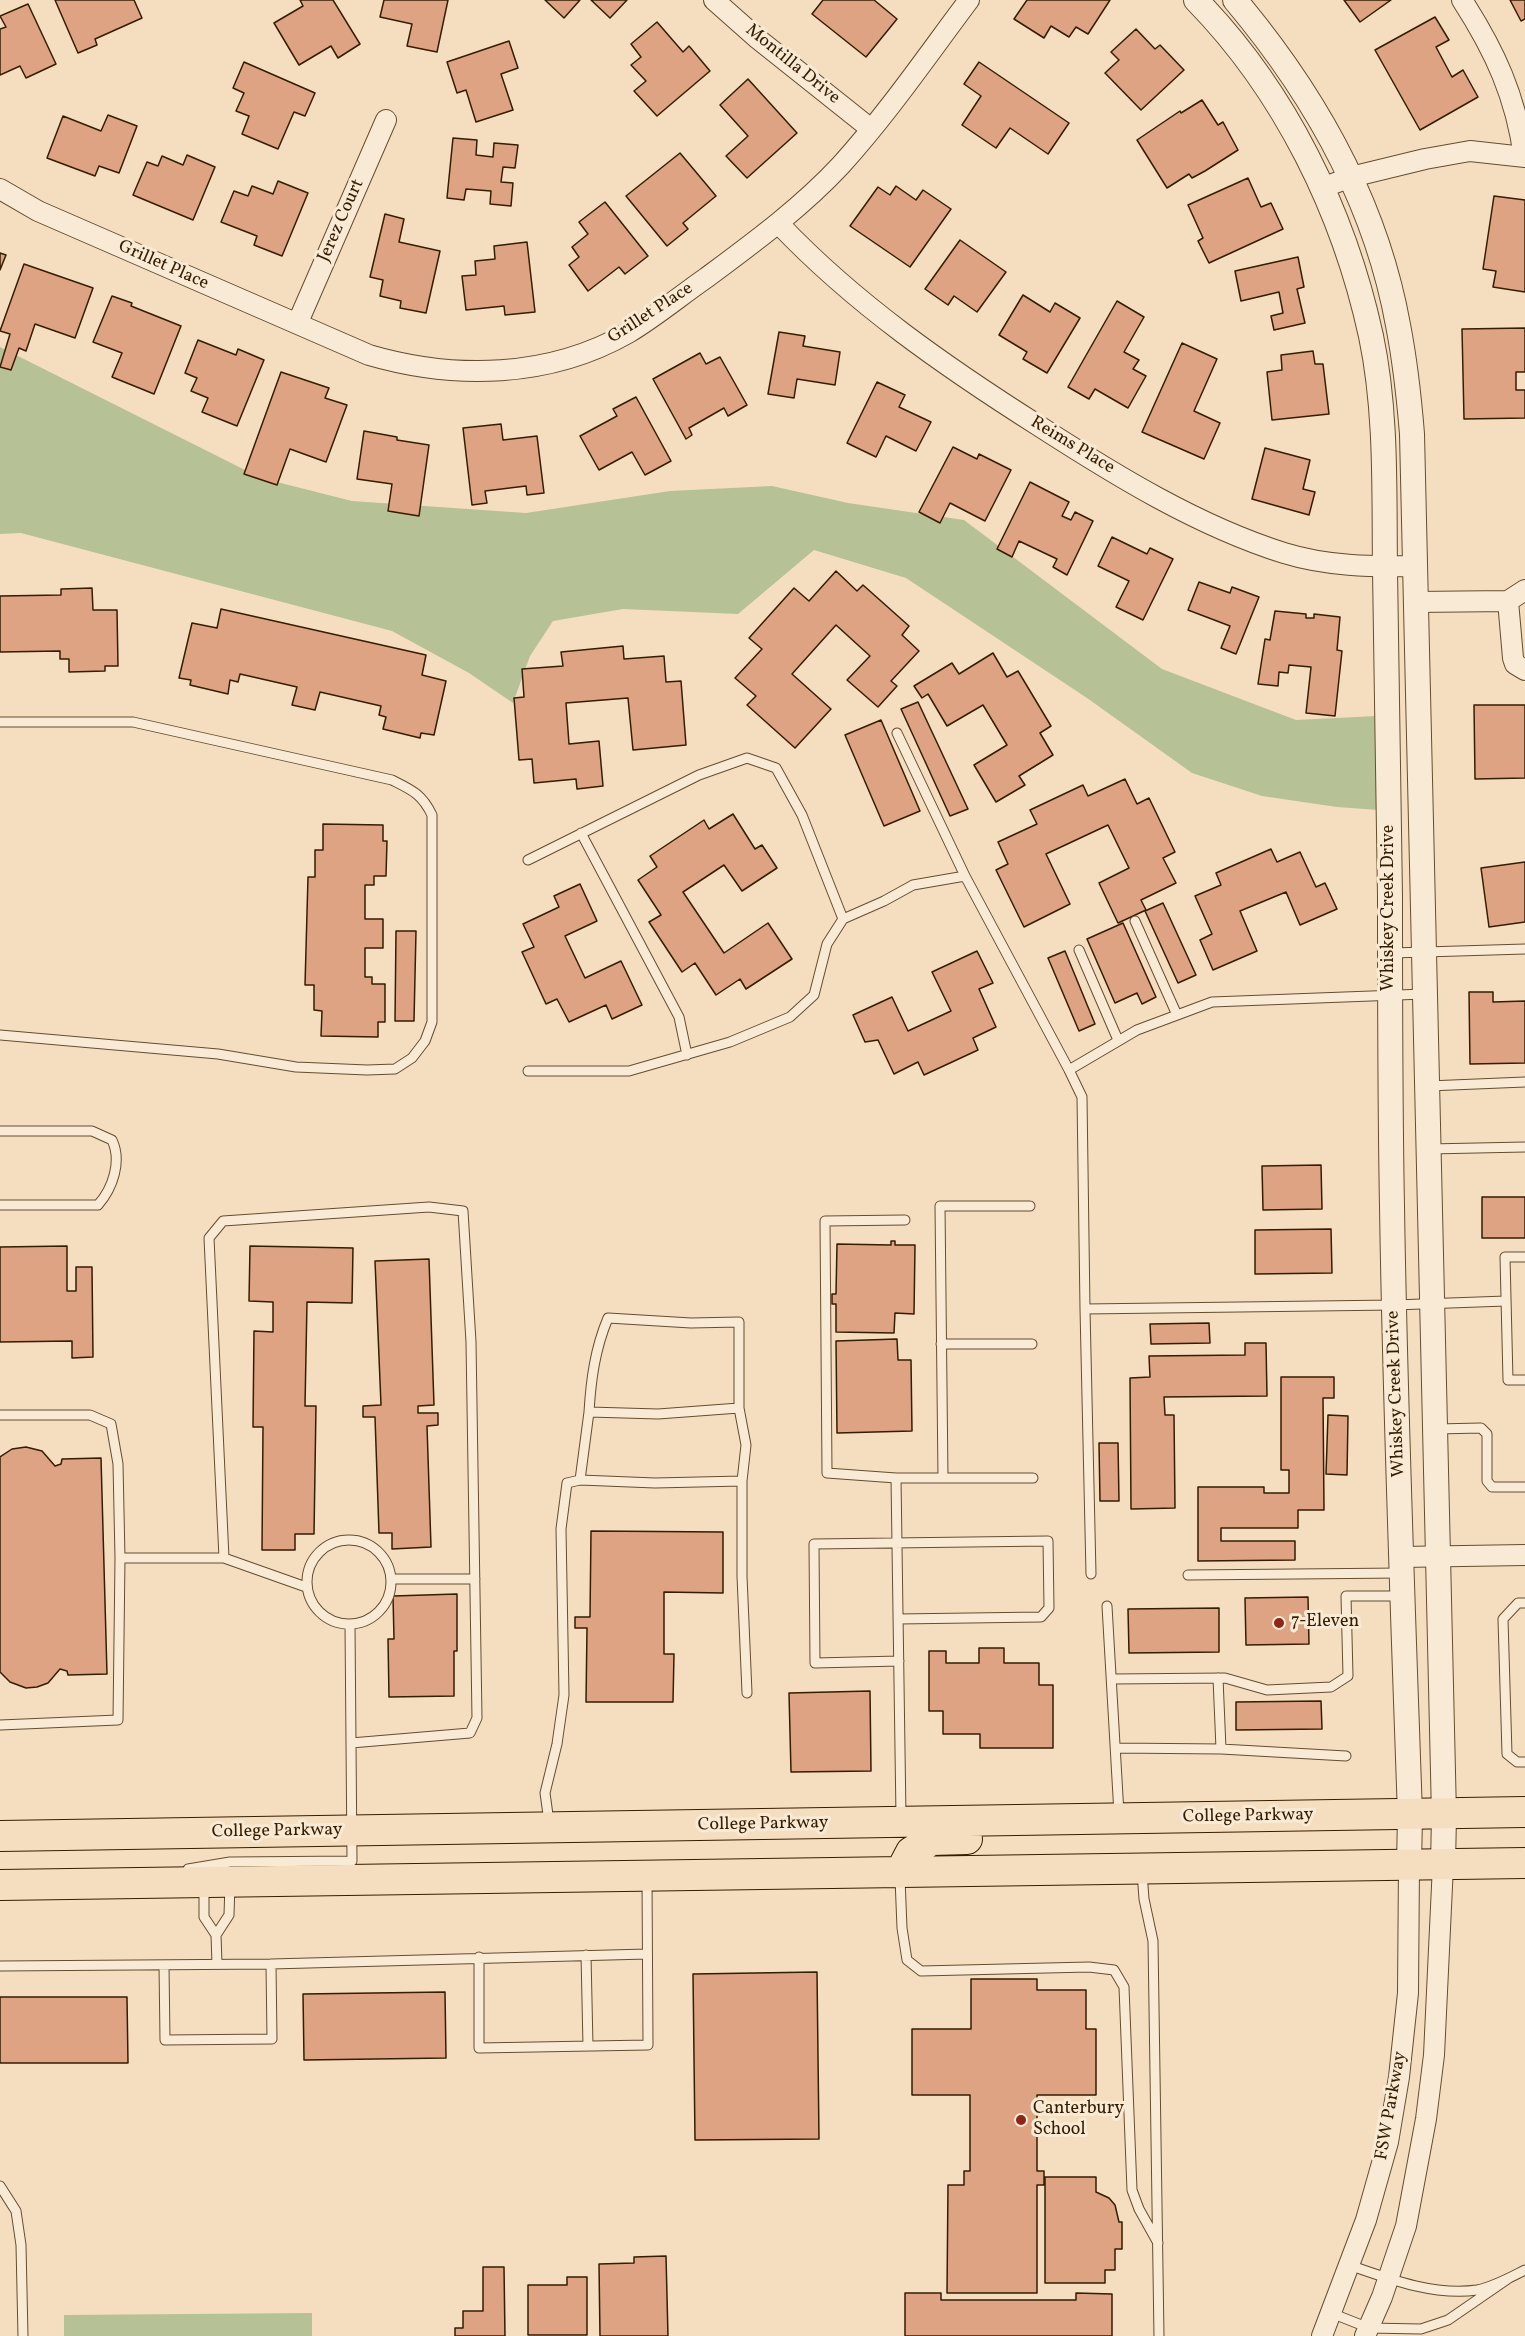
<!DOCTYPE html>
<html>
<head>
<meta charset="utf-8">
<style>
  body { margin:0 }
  canvas { display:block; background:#f4debf }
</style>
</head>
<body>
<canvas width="1525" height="2336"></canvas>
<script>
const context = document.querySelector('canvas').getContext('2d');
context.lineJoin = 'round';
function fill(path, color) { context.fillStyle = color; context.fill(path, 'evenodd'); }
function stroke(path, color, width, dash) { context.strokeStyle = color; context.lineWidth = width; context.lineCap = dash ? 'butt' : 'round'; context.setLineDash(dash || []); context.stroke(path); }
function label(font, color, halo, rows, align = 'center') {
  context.font = font + ' Vollkorn,serif'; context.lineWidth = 6; context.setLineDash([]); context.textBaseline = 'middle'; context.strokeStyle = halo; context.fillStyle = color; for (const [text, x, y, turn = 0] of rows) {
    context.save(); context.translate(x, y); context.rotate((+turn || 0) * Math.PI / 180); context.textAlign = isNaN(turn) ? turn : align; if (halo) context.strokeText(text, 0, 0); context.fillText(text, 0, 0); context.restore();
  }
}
const green = new Path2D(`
  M0,347L261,478L352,501L526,513L670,491L772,486L848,503L964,520L1162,669L1296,720L1376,716L1378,810L1337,807L1262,796L1192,773L1087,698L906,578L814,550L738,614L623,609L553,621L530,656L513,703L469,673L392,631L21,533L0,534Z
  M312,2313V2336H64V2315Z`);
const building = new Path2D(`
  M55,0H134L142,18L95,39L97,45L78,53Z
  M300,0H333L360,44L338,58L331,46L299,65L274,23L303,6Z
  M384,0H448L437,52L407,46L412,24L380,17Z
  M545,0H580L564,18Z
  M591,0H627L610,18Z
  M823,0H874L897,19L866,57L812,14Z
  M1027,0H1110L1088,34L1076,27L1069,37L1051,26L1044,38L1014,19Z
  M1344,0H1391L1360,22Z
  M1510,0H1525V19L1521,21Z
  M28,4L56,64L26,78L20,66L0,75V29L6,27L0,16Z
  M1435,17L1449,40L1436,47L1452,77L1463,70L1478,97L1420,130L1375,50Z
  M657,22L683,52L689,46L710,71L657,116L634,91L646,81L631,65L641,57L631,44Z
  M1136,29L1155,49L1160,45L1184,70L1141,110L1105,73L1119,60L1111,52Z
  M509,41L518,68L501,74L513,110L476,122L466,90L457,93L447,62Z
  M244,62L315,93L305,116L294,112L278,149L242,134L249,116L236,111L244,93L233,88Z
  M979,62L1069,123L1048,154L1010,128L996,148L962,125L981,96L964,84Z
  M748,79L797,133L747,178L726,156L748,136L720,105Z
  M1202,100L1218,125L1223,122L1238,150L1205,171L1192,178L1189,174L1167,188L1137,140L1180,111L1181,113Z
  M108,115L137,126L119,173L99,166L95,176L47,158L63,116L101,131Z
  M453,138L477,140L476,155L493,157L494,143L518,145L515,168L503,167L501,182L513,183L511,206L490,204L491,191L466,189L464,200L447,198Z
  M680,153L716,196L683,223L688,229L667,246L626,196Z
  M187,155L215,167L193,220L133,195L147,162L158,166L162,156L183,165Z
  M1248,178L1261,207L1271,203L1283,229L1209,263L1198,241L1203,238L1188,205Z
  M278,181L308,193L282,256L254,245L257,236L221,222L234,191L248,196L252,186L273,194Z
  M896,186L916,200L923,190L951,209L910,267L850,226L878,187L890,195Z
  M1494,196L1525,200V292L1493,287L1496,271L1483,269Z
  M605,202L648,256L625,274L619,267L588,291L569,265L579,257L572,247L588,234L579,222Z
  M385,214L404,219L399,242L440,251L426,313L400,308L401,301L380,296L383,280L370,277Z
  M960,240L1006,272L977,312L954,296L948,305L925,289Z
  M527,242L535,312L505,315L504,306L466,310L462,276L476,275L475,261L495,259L494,246Z
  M0,253L6,255L0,270Z
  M1298,257L1304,287L1297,289L1305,323L1274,330L1271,316L1283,313L1279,292L1241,301L1235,271Z
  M24,264L93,288L75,338L35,324L26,351L19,348L11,370L0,367L10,334L0,331Z
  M1023,295L1050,312L1055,303L1080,318L1047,373L1023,359L1027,352L999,335Z
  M112,296L132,303L131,306L181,326L154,394L112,377L122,353L93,342Z
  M1117,301L1144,317L1124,352L1139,360L1133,369L1146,376L1128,408L1095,389L1089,399L1068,387Z
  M1525,328V372H1516V390H1525V418L1464,419L1462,329Z
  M779,332L805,336L803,346L840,352L835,385L797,379L794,398L768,394Z
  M198,340L236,355L238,349L264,360L237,426L202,412L208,398L191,391L197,378L185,373Z
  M1182,343L1217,359L1194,411L1220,423L1204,459L1142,432Z
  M1313,351L1315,364H1323L1329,414L1272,420L1267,372L1282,370L1281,355Z
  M700,353L706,364L720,357L747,405L728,416L724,408L689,428L692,435L686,439L653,379Z
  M281,372L329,388L325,398L347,405L326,462L290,449L277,485L244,474Z
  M877,382L905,395L899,407L931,422L916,451L886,436L876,457L847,443Z
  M636,397L671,461L645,475L632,452L599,470L580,436L617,416L613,409Z
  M501,424L503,440L537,436L544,493L527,495L526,486L485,491L487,503L472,505L463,428Z
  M364,431L397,437V440L429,445L419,516L388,511L392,484L357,479Z
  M953,447L977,459L979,454L1011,470L985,521L950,503L940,523L919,512Z
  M1265,448L1310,460L1303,489L1315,492L1309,515L1252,499Z
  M1030,482L1069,502L1062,516L1071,520L1075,512L1093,521L1067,575L1053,567L1057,559L1019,541L1012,557L997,549Z
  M1112,537L1147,554L1150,548L1173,559L1143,620L1116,607L1129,581L1098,566Z
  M836,571L857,591L863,585L909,626L902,635L919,651L891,681L897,686L878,707L847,680L870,656L836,625L792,674L831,709L795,748L747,705L756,696L735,678L762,649L749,638L794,588L809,601Z
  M1199,582L1230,593L1232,587L1259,597L1236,654L1221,648L1230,626L1188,610Z
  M92,588L93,610H117L118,666H105V671L69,672V659H60V651L0,652V596L61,595V589Z
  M221,609L426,655L422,675L446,681L434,735L421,733L420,738L383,729L386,717L379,715L381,706L320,692L315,710L292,705L297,687L240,674L238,682L230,680L228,694L190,685L191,680L179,678L192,623L217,628Z
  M1275,611L1306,614V618H1314V614L1340,617L1337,650L1342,651L1335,716L1306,713L1311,667L1289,665L1288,673L1279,672L1278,686L1258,684L1265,639L1270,640Z
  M623,646L624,659L664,656L666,682L681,681L686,745L633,750L628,698L566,703L569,744L599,741L603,786L577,789L576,779L534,783L532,759L519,760L514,698L524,697L522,669L563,666L561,652Z
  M993,653L1007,677L1018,671L1051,726L1040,733L1053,755L1019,776L1025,785L996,802L974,765L1007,745L983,705L947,726L928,694L922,698L914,686L952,663L959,674Z
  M918,702L968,809L950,816L901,709Z
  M1474,705H1525V778L1475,779Z
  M881,720L920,811L884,826L845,735Z
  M1125,779L1137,804L1149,798L1175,852L1163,858L1176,883L1141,900L1146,910L1118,923L1099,883L1129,868L1108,825L1046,854L1070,904L1024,927L996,870L1008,864L998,842L1037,824L1030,810L1083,785L1088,796Z
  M733,814L755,849L762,845L777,868L742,891L724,865L683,892L724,953L768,923L792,959L746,989L740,979L716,995L695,963L682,972L649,922L661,915L638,880L657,867L650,856L704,820L709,829Z
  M323,824L383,825V841H387L386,876H374V885H365V919H383V948H365V977H372V984H385V1022H378V1037L321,1036L322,1011L314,1010V985H305L308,877H315V850H323Z
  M1271,849L1277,862L1300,852L1316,887L1325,883L1337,909L1300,925L1286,892L1240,911L1257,951L1213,970L1200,940L1212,934L1195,896L1221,885L1216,873Z
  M1525,862V922L1489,927L1481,868Z
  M580,884L597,921L565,936L585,978L621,961L642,1005L612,1019L606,1005L569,1022L557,999L546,1004L522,952L534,947L523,924L559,907L554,896Z
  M1163,903L1196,975L1178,983L1145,911Z
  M1123,923L1156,997L1142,1004L1137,993L1115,1003L1087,939Z
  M396,931H416L414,1021H395Z
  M977,951L993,983L979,989L996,1027L973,1038L978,1050L924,1075L918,1062L894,1074L878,1040L865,1042L853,1015L892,997L908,1031L951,1011L932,972Z
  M1065,951L1095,1024L1079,1031L1048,958Z
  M1469,992H1493V1002L1525,1001V1063L1470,1064Z
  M1321,1165L1322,1209L1263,1210L1262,1166Z
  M1482,1197H1525V1238H1482Z
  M1331,1229L1332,1273L1255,1274V1230Z
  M891,1241H895V1245H915L914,1314L895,1313L894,1333L836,1332V1304H832V1294H836L837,1244L891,1245Z
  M67,1246V1291H76V1267H92L93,1357L72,1358V1341L0,1342V1247Z
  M250,1246L353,1248L352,1303L307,1302L305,1406H316L314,1534H295V1550H262L263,1427H253L254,1331L273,1332V1302L249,1301Z
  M429,1259L434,1405L418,1406V1413H438V1425L427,1426L431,1547L392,1549V1533H379L375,1417H363V1406L381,1405L375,1261Z
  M1209,1323L1210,1343L1151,1344L1150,1324Z
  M897,1339L898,1360H911L912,1431L837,1433L836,1341Z
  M1245,1343H1266L1267,1396L1164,1397L1165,1415H1174L1175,1508L1131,1509L1130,1378L1150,1377L1149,1356L1245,1355Z
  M1281,1377H1334V1398H1323L1324,1510H1298V1528H1221V1541H1295V1560L1198,1561V1487H1264V1493H1289V1470H1281Z
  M1328,1415L1348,1416L1347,1475L1326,1474Z
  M1099,1443H1118L1119,1501H1100Z
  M26,1447L42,1451L55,1466L61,1464L62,1459L101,1458L107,1674L68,1675L67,1671L60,1669L48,1683L37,1687L26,1688L10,1682L0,1672V1457L12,1449Z
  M591,1531L723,1532V1593L664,1592V1654H674L673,1702H586L587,1628H575V1617H590Z
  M457,1594V1651H454V1696L389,1697L388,1639H394L393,1596Z
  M1308,1597L1309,1644L1246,1645L1245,1598Z
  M1219,1608V1652L1129,1653L1128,1609Z
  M979,1648H1004V1663H1039V1685H1053V1748H980V1734H943V1711H929V1651H946V1663H979Z
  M870,1691L871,1771L791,1772L789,1693Z
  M1321,1701L1322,1729L1236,1730V1702Z
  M817,1972L819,2139L695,2140L693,1974Z
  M971,1979H1037V1990H1086V2029H1096V2095H1037V2171H1044V2185H1037V2293H947L948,2185H964V2171H970V2095H912V2029H971Z
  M445,1992L446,2058L304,2060L303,1994Z
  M0,1997H127L128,2063H0Z
  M1045,2177H1096V2192L1109,2198L1115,2205L1119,2222H1122V2249H1115V2270H1105V2283H1045Z
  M666,2256L668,2336H600L599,2264L634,2263V2257Z
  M483,2267H504L505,2336H455V2328H463V2311H483Z
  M567,2277H587V2335H528V2285H567Z
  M905,2293H941V2300H1076V2293L1112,2294V2336H905Z`);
const service = new Path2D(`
  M0,722H133L392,780C412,790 422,794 432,815V1022L425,1041L412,1058L395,1069L367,1070L296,1067L218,1054L0,1035
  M897,733L965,876
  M581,833L679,1017L687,1055
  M528,860L699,775L747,758L776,768L802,815L843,919
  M1135,921L1177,1015
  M1079,950L1118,1040
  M1392,953L1525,949
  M1069,1070L1082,1097L1085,1309L1394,1305L1506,1301
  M528,1071H629L730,1042L790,1017L814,995L827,944L843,919L884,901L913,885L965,876L1069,1070L1137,1030L1212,1002L1424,994
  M1428,1086L1525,1082
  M0,1131H92L112,1140C122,1161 113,1188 98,1205H0
  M1429,1149L1525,1147
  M1525,1257H1505L1508,1380H1525
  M1085,1309L1091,1574
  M941,1344H1032
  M589,1412C591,1379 595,1349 608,1318L691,1323L739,1322V1408
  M0,1415H90L111,1424L118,1464L120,1558L118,1720L0,1725
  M1437,1429L1481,1428L1487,1434V1481L1492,1487H1525
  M896,1478H1033
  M943,1478L940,1206H1030
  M742,1481V1576L747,1693
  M307 1582a42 42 0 1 1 84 0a42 42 0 1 1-84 0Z
  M120,1558H224
  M1188,1575L1402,1573
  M392,1579H475
  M306,1587L224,1558L209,1238L223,1221L429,1207L463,1211L471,1342L477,1718L470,1733L351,1743
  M1525,1603H1518L1503,1619L1507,1754L1517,1762H1525
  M1107,1606L1119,1814
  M898,1619L1041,1617L1049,1608L1048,1541L814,1544L815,1663L899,1661
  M1218,1678L1221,1749L1346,1756
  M1112,1679L1225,1678L1267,1690L1331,1687L1348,1676L1346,1596H1402
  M1116,1748L1221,1749
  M901,1817L896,1478L827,1473L825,1221L905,1220
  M549,1822L545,1793L557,1744L564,1695L561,1529L567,1483L580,1480L655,1483L742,1481L746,1445L739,1408L658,1414L589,1412L580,1480
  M188,1869L230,1862L352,1861L350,1624
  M1142,1872L1144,1899L1153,1941L1159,2336
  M900,1878L902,1928L907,1960L921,1971L1089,1967L1114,1970L1124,1987L1132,2190L1139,2209L1158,2243
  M204,1885V1917L216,1935L217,1964
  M216,1935L229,1915L230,1884
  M586,1955L588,2046
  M479,1957V2048L648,2045L647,1878
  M164,1965L165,2040L272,2039L271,1964
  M0,1966L271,1964L647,1954
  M0,2186L16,2211L21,2245L23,2336
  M1349,2265C1389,2279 1434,2296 1477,2290C1493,2287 1511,2277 1525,2270
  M1331,2313L1369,2328L1421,2329L1448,2320L1509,2278`);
const minor = new Path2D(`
  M714,0L758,39L871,129
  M1462,0C1495,51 1516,97 1524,157
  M1322,188L1351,177L1425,159L1470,151L1525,157
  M0,189L38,211L369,355C455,380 549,378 628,333C655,317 680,296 706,278C753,243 801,208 841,165C888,113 927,56 969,0
  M779,224C855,304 946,367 1039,426C1115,475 1198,526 1284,553C1326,566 1371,567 1414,566
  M298,322L386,120
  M1508,601L1513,658L1515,664L1525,670
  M1415,602L1508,601L1525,590
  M1401,1557L1525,1555
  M1322,2336L1366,2220L1388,2142L1399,2077L1408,1993L1409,1865
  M1365,2336L1382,2297L1406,2226L1426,2119L1434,2055L1443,1865`);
const tertiary = new Path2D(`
  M1196,0C1285,91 1344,212 1371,336C1387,412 1384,492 1385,570C1387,679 1389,788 1390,897C1390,1000 1390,1103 1392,1206C1395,1409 1403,1612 1410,1815L1409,1865
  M1235,0C1314,94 1376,203 1398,325C1405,361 1409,397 1412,434L1444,1815L1443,1865`);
const primary = new Path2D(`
  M0,1836L1525,1812
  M900,1873L911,1852L932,1840L967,1839
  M0,1885L1525,1863`);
const markers = [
  [1279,1623,6,"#8f2418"],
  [1021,2120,6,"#8f2418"]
];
const streetNames = [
  ["Montilla Drive",792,65,39],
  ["Jerez Court",342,221,-66],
  ["Grillet Place",163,266,24],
  ["Grillet Place",651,314,-33],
  ["Reims Place",1072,446,31],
  ["Whiskey Creek Drive",1390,908,-90],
  ["Whiskey Creek Drive",1397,1394,-92],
  ["College Parkway",1248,1817,-1],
  ["College Parkway",763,1825,-1],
  ["College Parkway",277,1832,-1],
  ["FSW Parkway",1392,2106,-80]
];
const poiNames = [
  ["7-Eleven",1291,1623],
  ["Canterbury",1033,2110],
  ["School",1033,2131]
];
fill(green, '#b6c295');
fill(building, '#dda382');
stroke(building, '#351d00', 1.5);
stroke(service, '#654d30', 11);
stroke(minor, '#654d30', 22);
stroke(tertiary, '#654d30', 26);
stroke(primary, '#351d00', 32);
stroke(service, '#f8ead5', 9);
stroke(minor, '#f8ead5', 20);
stroke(tertiary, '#f8ead5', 24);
stroke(primary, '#f4debf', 30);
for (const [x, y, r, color] of markers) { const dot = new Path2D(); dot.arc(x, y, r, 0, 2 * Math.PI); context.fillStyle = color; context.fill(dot); stroke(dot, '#f8ead5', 2); }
label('18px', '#351d00', '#f8ead5', streetNames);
label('18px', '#351d00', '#f8ead5', poiNames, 'left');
</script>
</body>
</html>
